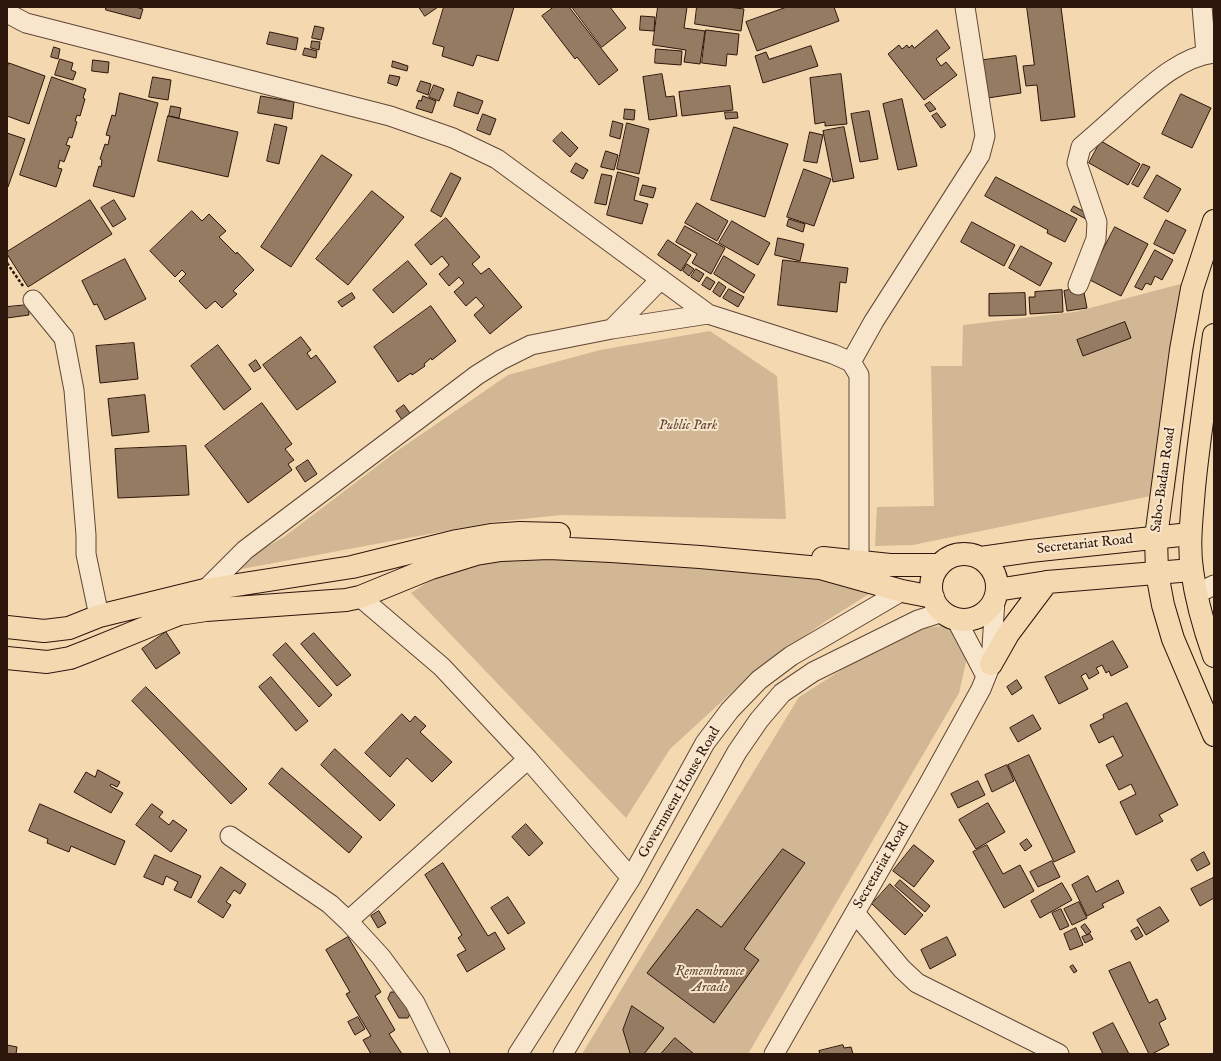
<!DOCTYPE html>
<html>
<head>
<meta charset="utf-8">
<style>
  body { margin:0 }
  #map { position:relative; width:1221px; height:1061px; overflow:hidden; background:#f4d8b0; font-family:"IM FELL English",serif }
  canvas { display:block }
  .frame { position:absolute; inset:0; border:8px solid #2d160c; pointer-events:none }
</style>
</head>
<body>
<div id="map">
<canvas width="1221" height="1061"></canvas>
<div class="frame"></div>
</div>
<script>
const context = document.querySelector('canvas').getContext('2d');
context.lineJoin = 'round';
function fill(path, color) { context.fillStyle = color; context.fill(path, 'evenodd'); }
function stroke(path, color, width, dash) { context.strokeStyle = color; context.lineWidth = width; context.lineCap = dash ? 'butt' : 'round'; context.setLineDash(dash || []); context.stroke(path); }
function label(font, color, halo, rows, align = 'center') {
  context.font = font + ' "IM FELL English",serif'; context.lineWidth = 4; context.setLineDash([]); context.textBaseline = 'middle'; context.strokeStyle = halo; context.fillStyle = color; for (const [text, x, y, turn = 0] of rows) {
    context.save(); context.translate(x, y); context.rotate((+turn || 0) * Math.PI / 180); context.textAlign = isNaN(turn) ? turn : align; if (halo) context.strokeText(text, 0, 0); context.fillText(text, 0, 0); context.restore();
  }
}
const green = new Path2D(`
  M1203,278L1175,491L913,545L875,546L877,507L934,506L931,366H962L963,325L1075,312Z
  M710,331L777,376L786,519L561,515L494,522L220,573L284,537L397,451L508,375L600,350Z
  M578,554L815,569L872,592L823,623L754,672L670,749L626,818L411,593L454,565Z
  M951,625L967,658L959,693L748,1054H582L799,697L904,630Z`);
const building = new Path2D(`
  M106,7H135L143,9L140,19L106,10Z
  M419,7H438L425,16Z
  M444,7H514L498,61L477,55L473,66L442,56L444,47L433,44Z
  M554,7H569L618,70L599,85L577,57L575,59L542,16Z
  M572,7H610L626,28L602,47Z
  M658,7H687L684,28L705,31L700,64L684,62L686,50L653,45Z
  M697,7H727L744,9L741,31L695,24Z
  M787,7H834L839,21L757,51L746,22Z
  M1027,7H1061L1075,117L1041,121L1037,85L1026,86L1023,66L1034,65Z
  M1209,7H1214V43Z
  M641,16L655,17L654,31L640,30Z
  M315,26L324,28L321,40L312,38Z
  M706,30L739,34L737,55L727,54L726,66L702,63Z
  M937,30L950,48L936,59L941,66L946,62L957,75L924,100L888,54L899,45L902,49L907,45L909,48L912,45L914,48Z
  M270,32L298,38L296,50L267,44Z
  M312,41L320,42L319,50L311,48Z
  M811,46L818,66L763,83L755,56L766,52L769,59Z
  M54,47L60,49L58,59L51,57Z
  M305,48L317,51L316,58L303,55Z
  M656,49L682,51L681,65L655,63Z
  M1016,56L1021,93L981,99L976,61Z
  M60,59L73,63L71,70L76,72L73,80L55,75Z
  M93,60L109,62L108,73L92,71Z
  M393,61L408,66L407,71L392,67Z
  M9,63L45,76L29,124L7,116V69Z
  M662,74L666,97L674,96L677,116L649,120L643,77Z
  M841,74L847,124L825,126V122L815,124L810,78Z
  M390,75L400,77L397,86L388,83Z
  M52,77L86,89L83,98L85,99L80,116L77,115L75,121L77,122L72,138L69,137L66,145L70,146L64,162L60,160L58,168L62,169L56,187L20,175Z
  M153,77L171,80L168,100L149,97Z
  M421,81L431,84L428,95L417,91Z
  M434,85L444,89L439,101L429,97Z
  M730,86L733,110L682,116L679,92Z
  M458,92L483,101L478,114L454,106Z
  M120,93L158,103L134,197L93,186L99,166L101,167L102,160L100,159L105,144L108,145L110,136L106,135L112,115L115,116Z
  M1181,94L1211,108L1192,148L1162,134Z
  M261,96L294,102L292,119L258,113Z
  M423,96L436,101L432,113L416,108L419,100L421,101Z
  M902,99L917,166L898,170L883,104Z
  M930,102L936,109L930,112L925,105Z
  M171,106L181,108L179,118L169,116Z
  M625,109L635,110L634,120L624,119Z
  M869,111L878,159L860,162L851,114Z
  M725,112H737L738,118L726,119Z
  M937,113L946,125L941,128L932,116Z
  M483,114L496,119L490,135L477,130Z
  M168,116L238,132L228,177L158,161Z
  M613,121L623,124L620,139L610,136Z
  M627,123L649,129L639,174L617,169Z
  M275,124L287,127L279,164L267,161Z
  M734,127L788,144L765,217L711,200Z
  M844,127L854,178L833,182L823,131Z
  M562,132L578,148L570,157L553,141Z
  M810,132L823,135L817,163L804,161Z
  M7,133L25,139L8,187L7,186Z
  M1101,141L1140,164L1128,185L1089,163Z
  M606,151L618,155L614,170L601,167Z
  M322,155L352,175L291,267L261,247Z
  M576,163L588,170L583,179L571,172Z
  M1143,164L1150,167L1138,187L1132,184Z
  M804,169L831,179L814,226L787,217Z
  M618,172L639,178L634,200L648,204L642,224L607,215Z
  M451,173L461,178L441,217L431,211Z
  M602,174L612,176L606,205L595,203Z
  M1157,175L1181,189L1168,212L1144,198Z
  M996,177L1077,219L1065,242L1047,233L1048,230L985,196Z
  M643,185L656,188L653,198L640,195Z
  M372,191L404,217L348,285L316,259Z
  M90,200L112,234L28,287L7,254V252Z
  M114,200L126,219L113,227L101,208Z
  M697,203L728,221L717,241L685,223Z
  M1074,206L1088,214L1086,219L1071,211Z
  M192,211L202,221L209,214L226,231L219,237L236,254L237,252L254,270L233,291L237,294L222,308L215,301L206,309L179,281L186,274L182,270L175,277L150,251Z
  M446,218L480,257L472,264L481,274L489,268L522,307L490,334L474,315L484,306L476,297L466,306L454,292L464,283L459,277L449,286L439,274L449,265L442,256L431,265L415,245Z
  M789,219L805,224L803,232L787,226Z
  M1166,220L1186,230L1174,254L1154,244Z
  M732,221L770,243L758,265L719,243Z
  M972,222L1015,245L1004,266L961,242Z
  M685,226L725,248L711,274L692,263L697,254L676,242Z
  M1115,227L1148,244L1121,296L1088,279Z
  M778,238L804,244L800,261L775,255Z
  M668,240L691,255L681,271L658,255Z
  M1021,246L1052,263L1040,286L1009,268Z
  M1155,250L1173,260L1162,280L1155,276L1151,285L1146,283L1142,290L1135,287Z
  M724,256L755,275L744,293L714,274Z
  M125,259L146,299L105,320L97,304L94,305L82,281Z
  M783,260L848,268L846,283L840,282L837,312L778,305Z
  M408,261L427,284L393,313L373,290Z
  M687,264L694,269L689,276L683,271Z
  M696,269L704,274L699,282L691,277Z
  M707,277L715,282L710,290L702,285Z
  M719,282L726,287L720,297L713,292Z
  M1083,287L1087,308L1067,311L1064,291Z
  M729,289L744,297L738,307L723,298Z
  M1062,290L1063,312L1030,314L1029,297H1035V292Z
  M352,293L355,298L342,307L338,302Z
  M1025,293L1026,315L989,316V294Z
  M28,305L29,315L7,318V307Z
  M431,306L456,341L432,360L431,358L424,364L425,366L412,375L411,373L398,382L374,347Z
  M1125,322L1131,338L1083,356L1077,340Z
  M301,337L311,350L307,353L311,359L316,355L336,382L297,410L263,365Z
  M134,343L138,379L100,383L96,346Z
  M218,345L251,389L224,410L191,366Z
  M256,360L261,368L254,372L249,365Z
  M145,395L149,432L112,436L108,399Z
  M262,403L292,444L285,449L294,460L288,464L292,470L248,503L205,446Z
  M404,405L413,417L404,423L396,411Z
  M186,446L189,495L118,498L115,449Z
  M308,460L317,474L305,482L296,468Z
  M166,632L180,653L156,669L142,649Z
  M314,633L351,675L337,686L301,644Z
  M1113,641L1128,667L1111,676L1109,671L1106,673L1102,665L1096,668L1099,673L1089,679L1086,673L1081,676L1088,689L1059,704L1045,677Z
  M286,643L332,695L319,707L273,655Z
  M271,677L308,721L296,731L259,687Z
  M1017,680L1022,688L1012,695L1007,687Z
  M146,687L247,789L231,804L132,701Z
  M1127,703L1178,805L1159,815L1163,821L1136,835L1120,802L1136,794L1131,784L1119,790L1106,765L1123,756L1113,736L1099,743L1090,725L1104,718L1103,715Z
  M402,714L410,722L415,716L426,726L420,732L452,762L432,782L407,758L390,777L365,753Z
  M1033,715L1041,729L1018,742L1010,728Z
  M335,749L395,805L380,821L321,765Z
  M1029,755L1075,852L1054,862L1008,765Z
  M1007,765L1014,781L992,792L985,775Z
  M282,768L362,837L349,853L269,784Z
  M98,770L120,782L117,787L111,784L110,786L123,793L111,813L74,792L86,772L95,777Z
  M978,781L985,795L958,808L951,794Z
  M988,803L1005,832L976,849L959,820Z
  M40,804L125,841L115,865L71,846L69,852L47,843L48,839L29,831Z
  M152,804L163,812L159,817L169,825L173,820L187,830L171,852L136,825Z
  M526,824L543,843L529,856L512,837Z
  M1027,839L1032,846L1025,851L1020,844Z
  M914,845L934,861L914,887L893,871Z
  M987,845L1003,874L1020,865L1034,891L1004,908L973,852Z
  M783,849L805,863L744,949L759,960L714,1023L647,973L697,909L721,927Z
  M1204,852L1210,864L1197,871L1191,860Z
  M155,855L201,876L191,898L174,890L178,882L166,876L163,885L144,877Z
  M1052,861L1060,877L1038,887L1030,872Z
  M443,863L488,936L495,932L505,949L467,972L457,955L466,950L458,938L462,935L425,875Z
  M221,867L246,884L240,894L234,890L226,902L231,905L223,918L198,902Z
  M1088,876L1096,892L1118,880L1124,893L1102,904L1104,907L1087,916L1072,885Z
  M1213,878L1214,881V898L1200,906L1191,889Z
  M900,880L930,906L925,912L895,886Z
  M1062,883L1072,900L1040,918L1031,901Z
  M890,884L923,915L905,935L872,904Z
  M508,897L525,923L508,934L491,908Z
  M1079,902L1087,918L1072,925L1064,909Z
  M1160,907L1169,921L1146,935L1137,920Z
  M1061,909L1069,926L1060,930L1052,913Z
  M379,911L386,923L378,928L371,916Z
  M1085,924L1091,932L1087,935L1081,927Z
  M1138,927L1143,936L1136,940L1131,931Z
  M1076,928L1083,945L1070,950L1064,934Z
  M1090,934L1093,939L1085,943L1082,937Z
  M348,937L381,992L375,996L395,1030L389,1034L402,1054H371L363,1040L371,1036L346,994L350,992L326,950Z
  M947,937L956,955L930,969L921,950Z
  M1130,962L1149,1003L1157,999L1166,1019L1159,1023L1169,1045L1152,1054H1149L1109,971Z
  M1073,965L1077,971L1074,973L1070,967Z
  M391,992H400L411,1011L408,1018H399L388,999Z
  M632,1006L664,1028L644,1054H632L630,1053L623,1030Z
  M358,1017L365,1029L355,1035L348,1022Z
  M1113,1023L1129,1054H1103L1093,1033Z
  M675,1038L694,1054H661Z
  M7,1045L17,1047L16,1054H7Z
  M843,1045L844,1048L851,1047L853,1054H820L819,1051Z`);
const path = new Path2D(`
  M7,263L23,286`);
const minor = new Path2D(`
  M1202,7L1206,53
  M7,13L26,23L390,116L453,138L497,159L708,314L833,354L851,362L859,375V562
  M1078,285L1096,239L1097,222L1077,163L1081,147C1096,134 1112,120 1127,106C1151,85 1180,57 1214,53
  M33,300L64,338L74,390L86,535V554L99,616
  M612,329L661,279
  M851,362L874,321L980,155L985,136L965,7
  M205,590L245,550L477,375L501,360L531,345L612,329L708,314
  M1196,594L1214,585
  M360,597L442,667L528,759L631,878
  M956,619L986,676
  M230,836L330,904L348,921L381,957L415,1003L440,1054
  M855,913L902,969L917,983L1059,1054
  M348,921L528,759
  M518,1054L631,878L705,743L730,710L759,680L791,656L902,591
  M563,1054L656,896L737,752L759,720L782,693L813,672L918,620L943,612
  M774,1054L927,787L981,689L991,664L995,599`);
const major = new Path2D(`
  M931 587a33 33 0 1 1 66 0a33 33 0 1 1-66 0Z
  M823,558L890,565H939
  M981,558L1030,551L1190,534
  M997,590L1047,582L1192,570
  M7,627L44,631L69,628L99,616L205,590L352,567L457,541L491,535L520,533L559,534
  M7,658L47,662L70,658L88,651L164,620L179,614L206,610L346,600L360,597L431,568L476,554L501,550L549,548L611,551L700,557L820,568L902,591L933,597
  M991,664L1008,634L1047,582`);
const highway = new Path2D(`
  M1214,221L1192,289L1181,350L1156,537L1157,573L1163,605L1173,639L1214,735
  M1214,335C1207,386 1199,437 1194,488C1192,516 1188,543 1192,570C1196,599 1204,628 1214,656`);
const parkNames = [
  ["Public Park",688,426],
  ["Remembrance",710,972],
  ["Arcade",710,988]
];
const streetNames = [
  ["Sabo-Badan Road",1164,480,-82],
  ["Secretariat Road",1085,545,-6],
  ["Government House Road",680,793,-60],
  ["Secretariat Road",882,866,-60]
];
fill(green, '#d2b794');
fill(building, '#947b61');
stroke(building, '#2d160c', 1);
stroke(minor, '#5f4635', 21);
stroke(major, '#2d160c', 24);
stroke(highway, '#2d160c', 24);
stroke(path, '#2d160c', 2.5, [3, 2]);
stroke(minor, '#f8e6cc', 19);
stroke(major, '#f4d8b0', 22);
stroke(highway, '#f4d8b0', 22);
label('italic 14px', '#5f4635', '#f8e6cc', parkNames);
label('14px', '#2d160c', '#f8e6cc', streetNames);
</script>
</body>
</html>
